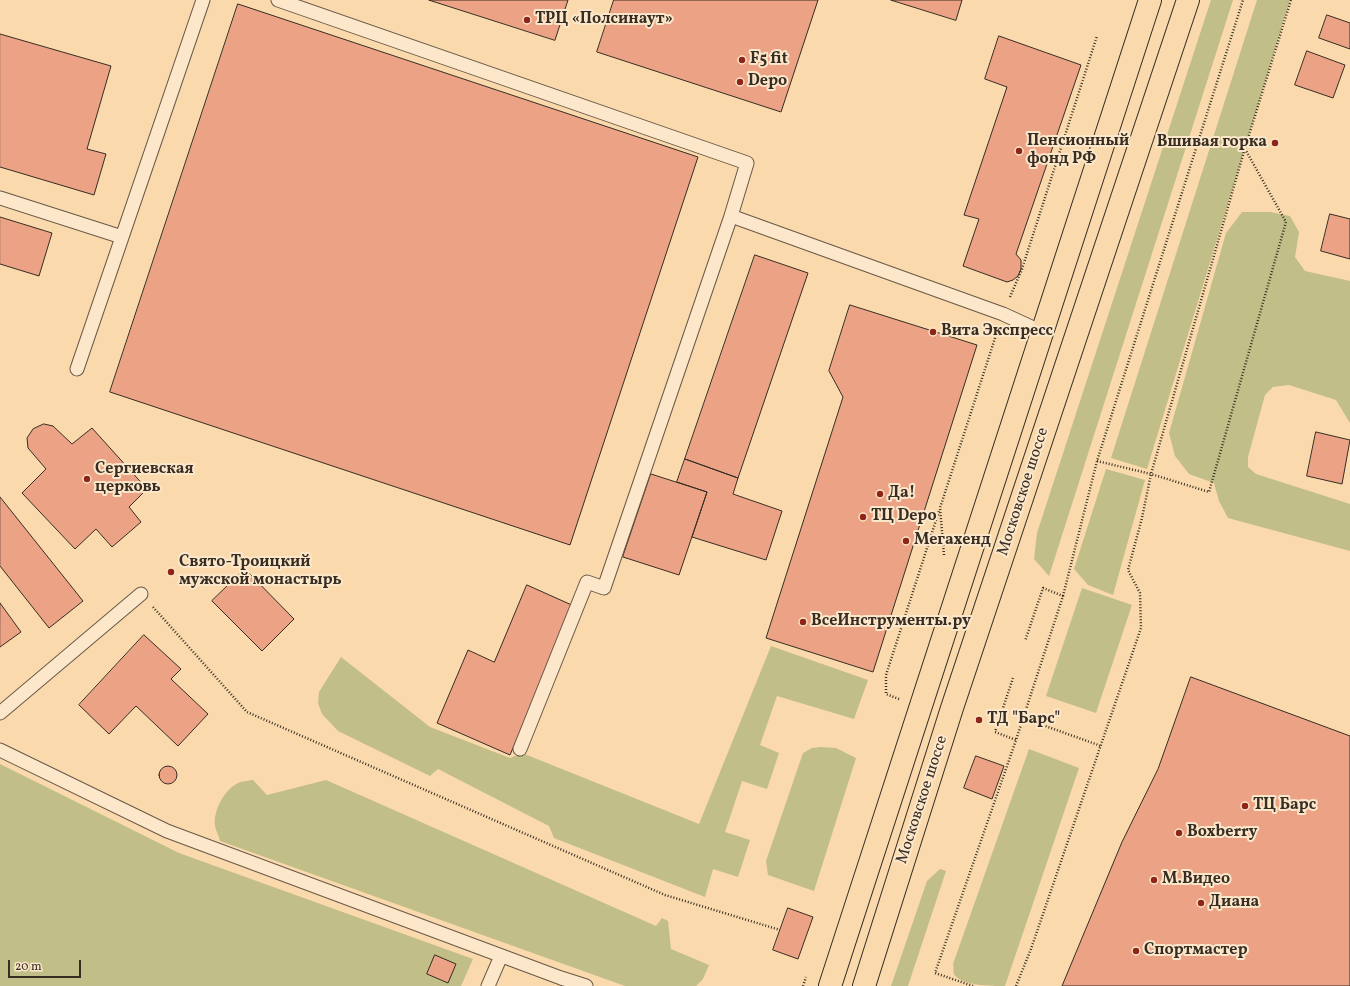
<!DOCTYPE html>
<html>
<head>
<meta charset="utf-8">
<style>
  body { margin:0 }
  #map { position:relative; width:1350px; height:986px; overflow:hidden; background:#fadaad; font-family:Vollkorn,serif }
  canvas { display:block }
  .scale { position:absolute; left:8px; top:960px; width:73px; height:18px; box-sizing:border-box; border:2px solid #372d23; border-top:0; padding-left:5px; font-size:12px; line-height:14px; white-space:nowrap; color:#372d23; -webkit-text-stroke:3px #fce7ca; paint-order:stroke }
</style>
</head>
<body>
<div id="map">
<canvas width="1350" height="986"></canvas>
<div class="scale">20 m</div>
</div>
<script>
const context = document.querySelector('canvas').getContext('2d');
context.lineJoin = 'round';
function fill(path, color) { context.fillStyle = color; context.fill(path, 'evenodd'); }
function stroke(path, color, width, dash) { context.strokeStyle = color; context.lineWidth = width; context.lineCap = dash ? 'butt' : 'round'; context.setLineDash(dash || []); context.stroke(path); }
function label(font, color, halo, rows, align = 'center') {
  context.font = font + ' Vollkorn,serif'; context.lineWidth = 4; context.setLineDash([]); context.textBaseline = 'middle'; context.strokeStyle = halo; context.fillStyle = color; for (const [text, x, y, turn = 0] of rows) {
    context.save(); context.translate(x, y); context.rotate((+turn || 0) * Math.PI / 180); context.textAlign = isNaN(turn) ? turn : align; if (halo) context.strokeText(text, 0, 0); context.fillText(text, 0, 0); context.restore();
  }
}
const green = new Path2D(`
  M1211,0H1233L1049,576L1034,559L1037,533Z
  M1257,0H1290L1147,469L1111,458Z
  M1242,212H1270L1290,216L1299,232L1295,257L1305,271L1350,281V423L1336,400L1289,385L1273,387L1265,395L1248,457V467L1256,474L1350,504V551L1228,518L1219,501L1214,483L1189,474L1175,456L1169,433L1226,233Z
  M1106,469L1145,480L1113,595L1088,585L1074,569Z
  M1082,588L1132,605L1096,713L1046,696Z
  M771,646L868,680L854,719L777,696L760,745L779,753L767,789L742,781L725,832L750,840L738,877L713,869L705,897L554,838L549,826L438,769L430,776L338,731L322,714L318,703L319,692L341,657L430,727L510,758L522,753L699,824Z
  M821,747L836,748L856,758L814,891L768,875L766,861L803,753L812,748Z
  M1029,749L1079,768L1005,986C991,986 961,986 954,974C953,972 954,967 953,964Z
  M0,764L179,853L473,959L461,986H0Z
  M253,780L267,795L326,780L656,926L662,918L668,921L671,949L709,965L703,979L696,986H625L220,841C219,836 216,831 215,826C213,811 224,790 238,783C242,781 248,781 253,780Z
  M940,869L946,871L908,986H891L927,881Z`);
const building = new Path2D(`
  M429,0H568L555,40Z
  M614,0H818L781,112L597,52Z
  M891,0H962L956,20Z
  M238,4L698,157L570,545L110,392Z
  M1327,15L1350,23V49L1319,38Z
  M0,34L111,66L87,149L106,154L94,195L0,167Z
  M999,36L1081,65L1016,254L1021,260V269L1018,276L1013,280L1007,282L963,266L979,219L964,215L1007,87L985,79Z
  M1307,51L1345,65L1333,98L1295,85Z
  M1330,214L1350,219V259L1321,251Z
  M0,217L52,233L39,276L0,264Z
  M755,255L808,273L738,478L685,459Z
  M850,305L977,345L873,672L766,638L843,397L829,371Z
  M44,424L53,426L72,444L92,428L147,489L129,507L141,522L112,547L96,529L75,549L22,493L46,469L28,448L27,438L33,429Z
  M1316,432L1350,440L1342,484L1307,476Z
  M685,459L738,478L733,494L782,511L766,560L692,537L707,492L677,482Z
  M651,474L707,492L679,575L623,557Z
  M0,497L83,601L49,628L0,566Z
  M245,569L294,619L262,651L212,601Z
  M527,585L574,606L510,755L437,723L468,650L494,662Z
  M0,603L21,632L0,647Z
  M144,635L181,669L171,679L208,714L178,746L136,706L109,734L79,705Z
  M1191,677L1350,736V986H1062L1122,842L1158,769Z
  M976,756L1004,766L992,799L964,788Z
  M159 775a9 9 0 1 1 18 0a9 9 0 1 1-18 0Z
  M788,908L813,917L798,959L773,950Z
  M435,955L456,964L448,983L427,974Z`);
const path = new Path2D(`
  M1010,297L1022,269L1097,36
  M1097,461L1151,474L1209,492L1286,222L1245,149
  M944,555L940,508L997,332
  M1063,596L1097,461L1243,0
  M153,607L247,712L665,895L780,930
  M1013,678L995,732L1016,740
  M899,699L886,694V675L939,511
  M1023,718L1101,746
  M803,986L806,977
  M973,986L935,973L1016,740L1063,596L1043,588L1025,641
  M1016,986L1031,949L1141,628L1140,593L1128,570L1142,518L1151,474L1245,148L1291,0`);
const service = new Path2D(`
  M278,0L747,163L731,216L1003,314L1042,332
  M0,198L122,237
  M77,369L203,0
  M0,713L141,594
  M520,749L587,582L604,588L731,216
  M0,750L167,831L561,978L586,986
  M488,986L501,956`);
const primary = new Path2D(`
  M830,986L1150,0
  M864,986L952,708L1188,0`);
const markers = [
  [527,20,4,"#8f2418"],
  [742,60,4,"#8f2418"],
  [740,82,4,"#8f2418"],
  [1275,143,4,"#8f2418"],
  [1019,151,4,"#8f2418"],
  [933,332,4,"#8f2418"],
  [87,479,4,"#8f2418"],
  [880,494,4,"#8f2418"],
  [863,517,4,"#8f2418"],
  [906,541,4,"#8f2418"],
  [171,572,4,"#8f2418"],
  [803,622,4,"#8f2418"],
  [979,720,4,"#8f2418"],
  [1245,806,4,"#8f2418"],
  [1179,833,4,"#8f2418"],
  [1154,880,4,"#8f2418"],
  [1201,903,4,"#8f2418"],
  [1136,951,4,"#8f2418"]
];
const poiNames = [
  ["ТРЦ «Полсинаут»",535,20],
  ["F5 fit",750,60],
  ["Depo",748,82],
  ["Пенсионный",1027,142],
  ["фонд РФ",1027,160],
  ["Вшивая горка",1267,143,"right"],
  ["Вита Экспресс",941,332],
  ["Сергиевская",95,470],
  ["церковь",95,488],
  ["Да!",888,494],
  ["ТЦ Depo",871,517],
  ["Мегахенд",914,541],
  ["Свято-Троицкий",179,563],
  ["мужской монастырь",179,581],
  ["ВсеИнструменты.ру",811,622],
  ["ТД \"Барс\"",987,720],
  ["ТЦ Барс",1253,806],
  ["Boxberry",1187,833],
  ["М.Видео",1162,880],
  ["Диана",1209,903],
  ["Спортмастер",1144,951]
];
const streetNames = [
  ["Московское шоссе",1024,492,-72],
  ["Московское шоссе",923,800,-72]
];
fill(green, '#c1be88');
fill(building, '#eba285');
stroke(building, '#372d23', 1);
stroke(service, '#685846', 15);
stroke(primary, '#372d23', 24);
stroke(path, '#372d23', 2.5, [1, 2]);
stroke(service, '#fce7ca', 13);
stroke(primary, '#fadaad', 22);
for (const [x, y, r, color] of markers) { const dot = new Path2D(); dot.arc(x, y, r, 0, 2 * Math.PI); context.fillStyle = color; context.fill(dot); stroke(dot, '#fce7ca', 1.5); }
label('bold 16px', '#372d23', '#fce7ca', poiNames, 'left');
label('16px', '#372d23', '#fce7ca', streetNames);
</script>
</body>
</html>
